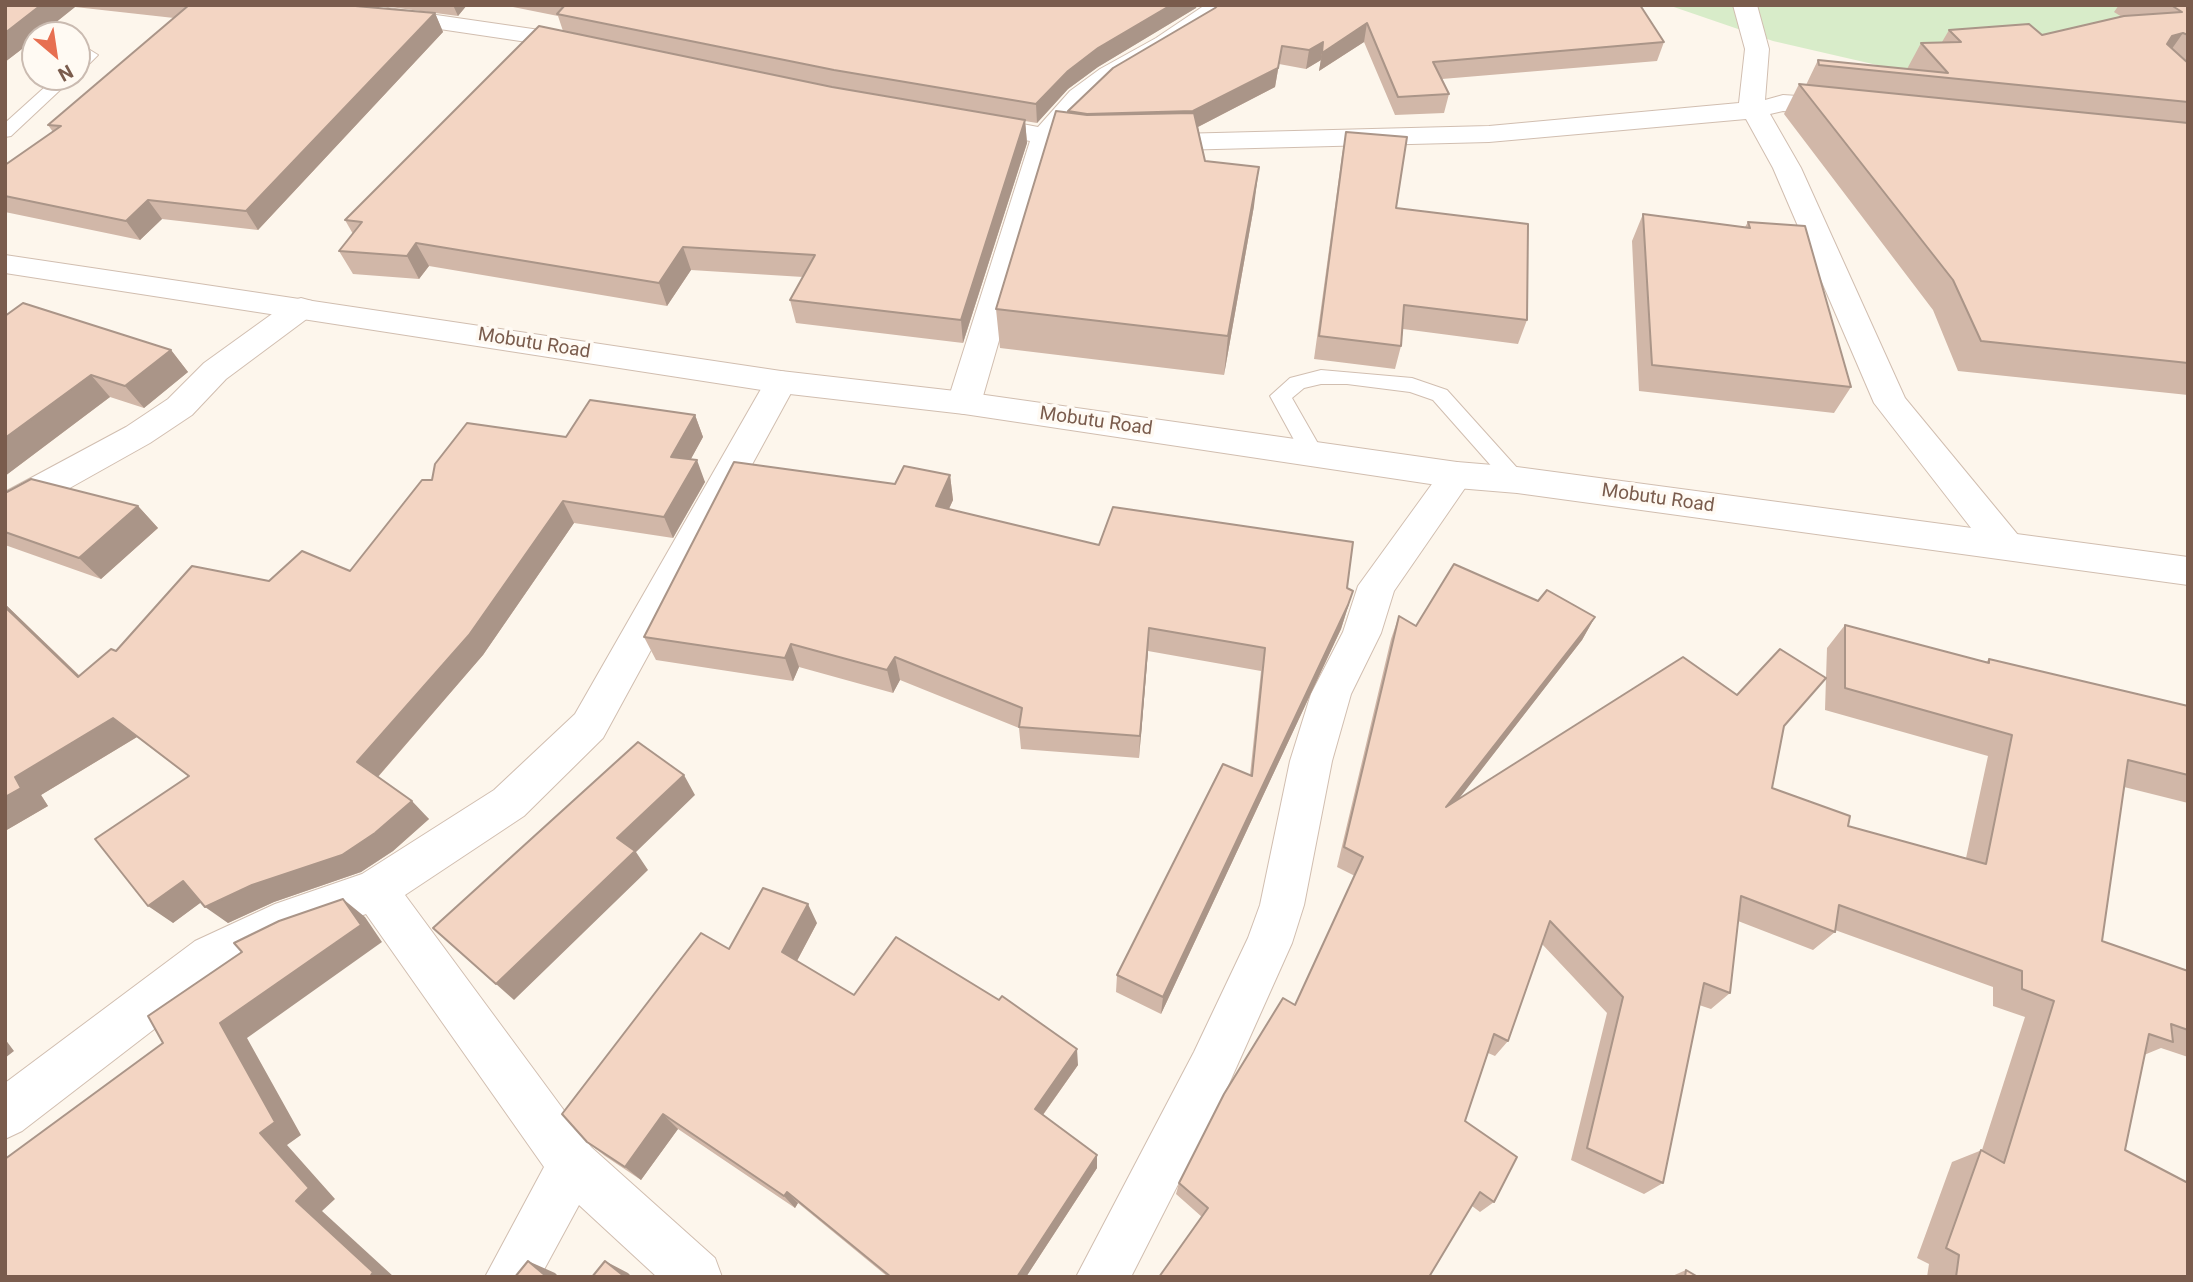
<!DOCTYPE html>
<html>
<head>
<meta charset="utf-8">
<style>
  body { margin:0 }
  #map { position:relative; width:2193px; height:1282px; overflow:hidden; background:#fdf6ec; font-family:Roboto,sans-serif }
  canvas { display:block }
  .frame { position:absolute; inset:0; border:7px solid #7a5c4d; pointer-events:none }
  .north { position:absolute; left:21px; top:21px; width:70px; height:70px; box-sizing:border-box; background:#fffaf3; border:2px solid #cabbb1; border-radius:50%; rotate:151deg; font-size:19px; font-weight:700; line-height:28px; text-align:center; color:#7a5c4d }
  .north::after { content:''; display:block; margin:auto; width:24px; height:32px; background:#e76f51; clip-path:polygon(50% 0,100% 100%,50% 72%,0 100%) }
</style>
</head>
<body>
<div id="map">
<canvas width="2193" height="1282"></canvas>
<div class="frame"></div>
<div class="north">N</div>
</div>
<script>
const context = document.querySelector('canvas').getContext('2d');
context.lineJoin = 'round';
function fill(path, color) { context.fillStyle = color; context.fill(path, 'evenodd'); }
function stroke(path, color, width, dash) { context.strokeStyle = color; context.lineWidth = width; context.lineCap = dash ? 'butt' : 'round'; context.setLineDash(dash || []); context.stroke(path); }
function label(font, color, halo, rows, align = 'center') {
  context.font = font + ' Roboto,sans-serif'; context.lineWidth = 7; context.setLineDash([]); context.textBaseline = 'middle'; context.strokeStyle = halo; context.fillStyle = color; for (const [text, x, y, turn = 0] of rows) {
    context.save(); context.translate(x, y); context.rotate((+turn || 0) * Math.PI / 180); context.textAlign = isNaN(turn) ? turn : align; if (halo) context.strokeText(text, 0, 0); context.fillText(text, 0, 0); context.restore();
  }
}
const green = new Path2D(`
  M1668,5H2141L2158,33L1903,71L1773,41Z`);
const service = new Path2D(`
  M90,50L98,55L83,70L77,72V58Z
  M56,77H74L11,136L5,137V123Z
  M1321,370L1412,378L1447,390L1528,480L1525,486H1509L1433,400L1410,392L1347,384H1321L1304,388L1292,398L1324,454L1321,460H1305L1270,396L1290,378Z`);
const minor = new Path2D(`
  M1205,5H1233C1215,31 1146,61 1118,79C1096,94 1080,112 1062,132L1138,135L1489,126L1739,103L1745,49L1733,5H1757L1769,49L1765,100L1783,95L1843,99L1852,101L1856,107L1852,113L1843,115L1783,111L1770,114L1801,168L1905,398L2018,535L2023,545L2018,555L2005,559L1992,555L1874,403L1773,168L1746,119L1489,142L1138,151L1074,150L1055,146L981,403L976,411L964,414L952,411L947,403L1030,141L967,129L963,123L967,117L976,115L1038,127L1070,91L1100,69L1156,38Z
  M388,8L581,36L590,38L593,43L590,48L581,50L379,20L376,15L379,10Z
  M301,298L312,301L316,308L312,315L226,379L192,415L150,443L18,517L5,521V492L126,427L168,399L204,363L290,301Z
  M781,371L793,374L797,382L603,738L524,816L405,895L591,1147L715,1258L722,1277H657L579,1205L540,1277H485L544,1167L366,914L302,936L227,973L22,1131L5,1139V1083L195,941L275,904L362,874L494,790L575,714L765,382L769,374Z
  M1457,462L1469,466L1474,475L1394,591L1381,633L1351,694L1332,761L1304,905L1292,943L1228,1086L1131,1277H1076L1194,1052L1248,938L1260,905L1290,761L1311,694L1343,632L1358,586L1445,466Z`);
const tertiary = new Path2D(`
  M5,255L781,371L964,392L1457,462L1517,467L2188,557V585L1517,493L1457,488L964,414L781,393L5,273Z`);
const wall = new Path2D(`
  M5,5H344L435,13L443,32L258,230L162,219L140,240L5,212V165L53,132L48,125L174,18L75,7L40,35H35V39L5,62Z
  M375,5H467L458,16Z
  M503,5H1197L1196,8L1098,67L1068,89L1037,123L1025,121L1027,143L963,343L796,323L790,300L803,277L691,270L667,306L429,266L419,279L353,274L339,251L353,234L345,220L563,31L558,16Z
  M2119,5H2188V395L1958,371L1933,310L1784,114L1799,84L1806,85L1818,60L1907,69L1921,43L1942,42L1949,30L2042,35L2122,17L2114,12Z
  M1215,8L1664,42L1657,61L1442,79L1449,94L1444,113L1395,115L1364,42L1319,71L1321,60L1306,69L1279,64L1275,87L1198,127L1205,161L1254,206L1224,375L1000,348L996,309L1068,111Z
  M1346,132L1396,208L1527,320L1518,344L1403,329L1401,346L1395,369L1314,359L1342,155Z
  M1643,214L1745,227L1748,222L1851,387L1834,413L1639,391L1632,241Z
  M5,316L171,350L188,372L144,408L110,397L5,476Z
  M695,415L703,437L690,460L705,482L673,538L574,523L483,655L378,777L429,819L393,851L361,872L274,902L228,923L201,902L173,923L188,776L137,737L41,795L48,806L5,831V604L80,676L116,651L269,581L350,571L432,480L566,437Z
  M950,475L953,500L949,509L1099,545L1347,588L1353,591L1341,629L1161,1014L1116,992L1117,975L1250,775L1261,671L1148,651L1139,758L1021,749L1019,728L900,680L893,693L799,667L793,681L656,660L644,637L895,484Z
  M5,493L138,506L158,528L101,579L5,545Z
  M1538,601L1595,617L1582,640L1458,799L1737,695L1826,678L1827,648L1845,625L1986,662L1989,659L2188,706V803L2124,787L2102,941L2188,971V1057L2161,1048L2144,1055L2125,1150L2188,1277H1927L1929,1264L1917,1258L1952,1162L1982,1150L2025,1017L1993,1006V987L1835,930V932L1813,950L1738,921L1730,993L1711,1009L1699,1005L1663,1183L1644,1194L1571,1160L1607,1013L1542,944L1508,1041L1495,1056L1488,1053L1465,1121L1494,1202L1480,1212L1472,1206L1202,1217L1176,1194L1179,1183L1295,1005L1355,876L1337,867L1391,639L1399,616L1416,626ZM1826,678L1825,710L1988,756L1966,858L1848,826L1772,788L1784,726Z
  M817,923L797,961L854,995L1078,1065L1043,1115L1097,1168L1026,1277H888L798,1203L795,1208L678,1129L641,1180L605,1156L587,1142L729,949Z
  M1686,1270L1698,1277H1670Z`);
const shadedWall = new Path2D(`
  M41,5H74L75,7L40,35H35V39L5,62V33Z
  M453,5H467L458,16Z
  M1171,5H1197L1196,8L1098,67L1068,89L1037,123L1036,104L1068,71L1098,48Z
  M435,13L443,32L258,230L246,211Z
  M1367,23L1364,42L1319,71L1322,53Z
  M2183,33L2162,63L2151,66L2172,36Z
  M1323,42L1321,60L1306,69L1309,50Z
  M1282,46L1275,87L1192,130L1193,111Z
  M1025,120L1027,143L963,343L961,320Z
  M1259,167L1254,206L1224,375L1228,336Z
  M148,200L162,219L140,240L126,221Z
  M416,243L429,266L419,279L407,256Z
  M683,247L691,270L667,306L659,283Z
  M171,350L188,372L144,408L125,386Z
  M91,375L110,397L5,476V438Z
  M695,415L703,437L680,479L671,457Z
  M697,460L705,482L673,538L664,517Z
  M950,475L953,500L939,530L936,506Z
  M563,501L574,523L483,655L375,780L357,762Z
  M138,506L158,528L101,579L79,558Z
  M1353,591L1341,629L1161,1014L1163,997Z
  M5,604L101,697L78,677L5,607Z
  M1595,617L1582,640L1437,827L1446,807Z
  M1149,628L1148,651L1139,758L1140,736Z
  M791,644L799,667L793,681L785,658Z
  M895,657L900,680L893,693L887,670Z
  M113,718L137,737L41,795L48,806L5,831V797L15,777Z
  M684,775L695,795L636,852L648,870L514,1000L496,984L617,838Z
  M412,801L429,819L393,851L361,872L274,902L228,923L205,907Z
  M183,881L207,898L173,923L148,906Z
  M343,899L365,917L382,942L247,1038L301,1135L287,1145L335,1199L322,1211L394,1277H370L296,1201L260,1133L220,1023Z
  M808,904L817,923L792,970L782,952Z
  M5,1039L14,1051L5,1058Z
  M1077,1049L1078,1065L1037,1123L1035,1109Z
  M663,1114L678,1129L641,1180L625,1167Z
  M1097,1155V1168L1026,1277H1017Z
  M787,1192L798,1203L795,1208L784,1196Z
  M528,1261L555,1273L559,1277H547Z
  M605,1261L628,1273L632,1277H625Z`);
const building = new Path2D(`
  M5,5H41L5,33Z
  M189,5H344L435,13L246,211L148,200L126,221L5,196V165L61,126L48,125Z
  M565,5H1171L1098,48L1068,71L1036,104L834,70L557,14Z
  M1218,5H1640L1664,42L1433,62L1449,94L1398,97L1367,23L1322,53L1323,42L1309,50L1282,46L1278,68L1193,111L1087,114L1068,111L1113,68L1215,8Z
  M2171,5H2188V35L2183,33L2172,36L2167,44L2188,63V102L1819,65L1818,60L1948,73L1921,43L1961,42L1949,30L2029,24L2042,35L2124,16L2182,12Z
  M539,26L832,87L1025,120L961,320L790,300L815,255L683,247L659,283L416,243L407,256L339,251L362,222L345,220Z
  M1799,84L2188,123V363L1981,341L1953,280Z
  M1056,111L1087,115L1194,113L1205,161L1259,167L1228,336L996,309Z
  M1346,132L1407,137L1396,208L1528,224L1527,320L1404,305L1401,346L1319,336Z
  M1643,214L1750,228L1748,222L1805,226L1851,387L1652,365Z
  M23,303L171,350L125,386L91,375L5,438V316Z
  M590,400L695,415L671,457L697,460L664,517L563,501L469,635L357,762L412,801L375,833L342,855L252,885L205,907L183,881L148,906L95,839L189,776L113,718L15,777L21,788L5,797V607L78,677L111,649L116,651L192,566L269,581L302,551L350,571L422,480H432L435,464L467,423L566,437Z
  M734,462L895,484L904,466L950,475L936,506L1099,545L1113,507L1353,542L1347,588L1353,591L1348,605L1163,997L1117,975L1223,764L1252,776L1265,648L1149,628L1140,736L1019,727L1022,708L895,657L887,670L791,644L785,658L644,637Z
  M31,479L138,506L79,558L5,532V493Z
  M1454,564L1538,601L1547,590L1595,617L1446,807L1683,657L1737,695L1780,649L1826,678L1784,726L1772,788L1850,816L1848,826L1986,864L2012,735L1845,688V625L1989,663V659L2188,706V775L2128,760L2102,941L2188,971V1030L2171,1024L2173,1042L2149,1034L2125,1150L2188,1183V1277H1956L1959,1255L1946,1248L1981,1150L2004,1163L2054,1001L2022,989V971L1839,905L1835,932L1741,896L1730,993L1704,983L1663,1183L1587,1148L1623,997L1550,921L1508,1041L1494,1034L1465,1121L1517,1157L1494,1202L1480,1192L1429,1277H1159L1208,1208L1179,1183L1224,1094L1283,998L1295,1005L1363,857L1344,847L1399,616L1416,626Z
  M638,742L684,775L617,838L635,851L496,984L433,928Z
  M763,888L808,904L782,952L854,995L896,937L999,1000L1002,996L1077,1049L1035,1109L1097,1155L1017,1277H891L787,1192L784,1196L663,1114L625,1167L587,1142L562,1114L701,933L729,949Z
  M343,899L361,925L220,1023L275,1122L260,1133L309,1188L296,1201L373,1272L370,1277H5V1159L163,1043L148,1016L242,952L234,943L279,921Z
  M528,1261L547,1277H515Z
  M605,1261L625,1277H592Z
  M1686,1270L1698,1277H1685Z`);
const streetNames = [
  ["Mobutu Road",534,344,9],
  ["Mobutu Road",1096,422,8],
  ["Mobutu Road",1658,499,8]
];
fill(green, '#d8ecc9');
stroke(service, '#d1beb0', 2);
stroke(minor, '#d1beb0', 2);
stroke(tertiary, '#d1beb0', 2);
fill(service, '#fff');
fill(minor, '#fff');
fill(tertiary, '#fff');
fill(wall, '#d1b7a8');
fill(shadedWall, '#aa9588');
fill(building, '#f3d5c3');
stroke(building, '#aa9588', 2);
label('19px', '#7a5c4d', '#fffaf3', streetNames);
</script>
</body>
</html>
